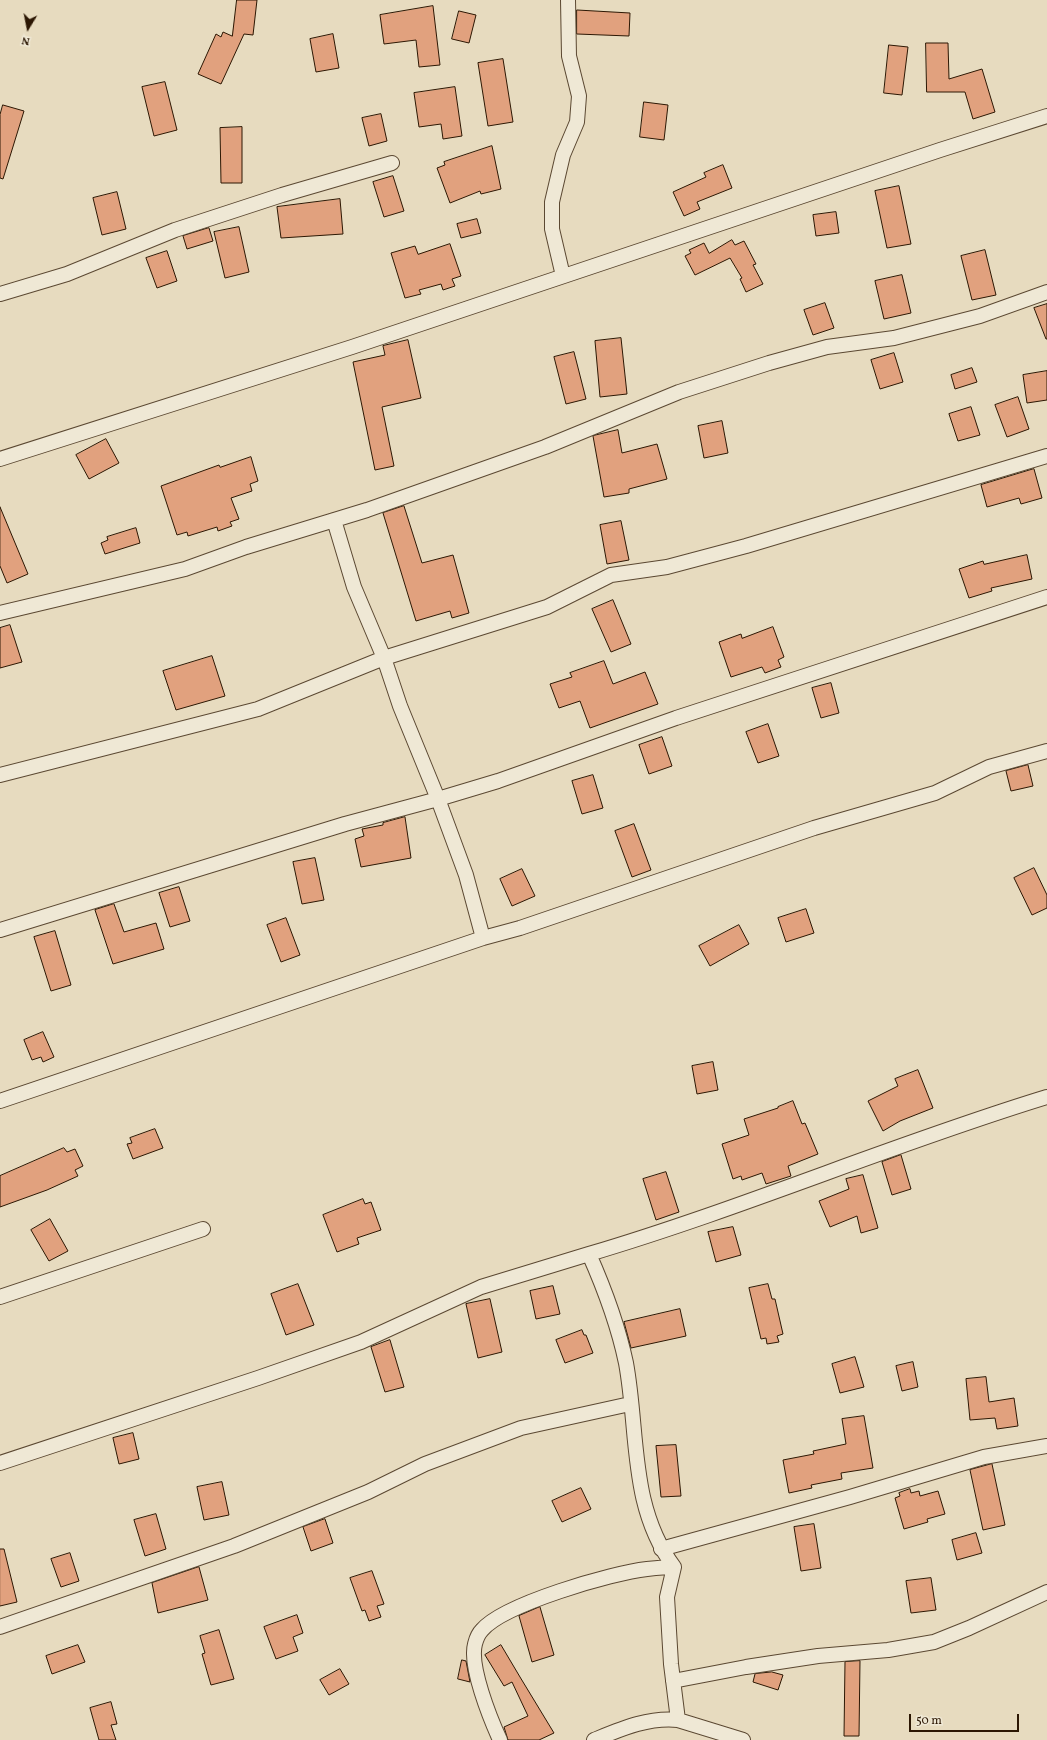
<!DOCTYPE html>
<html>
<head>
<meta charset="utf-8">
<style>
  body { margin:0 }
  #map { position:relative; width:1047px; height:1740px; overflow:hidden; background:#e7dbbf; font-family:Vollkorn,serif }
  canvas { display:block }
  .north { position:absolute; left:8px; top:8px; width:40px; height:40px; -webkit-text-stroke:3px #efe8d5; paint-order:stroke; rotate:190deg; font-size:11px; font-weight:700; line-height:16px; text-align:center; color:#2c1703 }
  .north::after { content:''; display:block; margin:auto; width:14px; height:18px; background:#2c1703; clip-path:polygon(50% 0,100% 100%,50% 72%,0 100%) }
  .scale { position:absolute; left:909px; top:1714px; width:110px; height:18px; box-sizing:border-box; border:2px solid #2c1703; border-top:0; padding-left:5px; font-size:12px; line-height:14px; white-space:nowrap; color:#2c1703; -webkit-text-stroke:3px #efe8d5; paint-order:stroke }
</style>
</head>
<body>
<div id="map">
<canvas width="1047" height="1740"></canvas>
<div class="north">N</div>
<div class="scale">50 m</div>
</div>
<script>
const context = document.querySelector('canvas').getContext('2d');
context.lineJoin = 'round';
function fill(path, color) { context.fillStyle = color; context.fill(path, 'evenodd'); }
function stroke(path, color, width, dash) { context.strokeStyle = color; context.lineWidth = width; context.lineCap = dash ? 'butt' : 'round'; context.setLineDash(dash || []); context.stroke(path); }
const building = new Path2D(`
  M237,0H257L253,35L244,34L221,84L198,74L216,34L221,37L223,32L232,36Z
  M433,6L440,65L419,67L416,40L384,44L380,15Z
  M577,10L630,13L629,36L577,34Z
  M459,11L476,15L469,43L452,39Z
  M333,34L339,68L316,72L310,39Z
  M926,43H948L949,79L982,69L995,112L973,119L965,92H927Z
  M889,45L908,47L902,95L884,93Z
  M503,59L513,122L488,126L478,63Z
  M165,82L177,130L154,136L142,87Z
  M455,87L462,136L443,139L441,124L419,127L414,93Z
  M644,102L668,105L664,140L640,137Z
  M3,105L24,111L3,179L0,178V115Z
  M381,114L387,141L369,146L362,118Z
  M242,127V183H221L220,128Z
  M492,146L501,189L481,194L480,191L450,203L437,168L445,165L444,162Z
  M723,165L732,188L697,202L700,209L684,216L673,192L706,177L704,173Z
  M393,176L404,211L384,217L373,182Z
  M899,186L911,244L887,248L875,191Z
  M117,192L126,229L102,235L93,198Z
  M340,199L343,234L281,238L277,207Z
  M836,212L839,233L816,236L813,215Z
  M477,219L481,233L461,238L457,224Z
  M239,227L249,272L225,278L214,232Z
  M209,228L213,241L187,249L183,236Z
  M732,240L735,245L744,241L756,264L753,265L763,284L746,292L740,279L742,278L730,258L695,275L685,256L691,253L689,250L704,243L709,253Z
  M450,244L461,276L452,279L455,286L443,290L441,284L419,290L421,294L405,298L391,253L415,246L418,254Z
  M985,250L996,295L972,300L961,256Z
  M167,251L177,281L157,288L146,258Z
  M902,275L911,313L884,319L875,281Z
  M825,303L834,328L813,335L804,310Z
  M1047,304V339H1046L1034,308Z
  M621,338L627,394L600,397L595,341Z
  M408,340L421,398L382,407L394,466L375,470L353,362L385,355L383,346Z
  M574,352L586,399L566,404L554,357Z
  M894,353L903,382L880,389L871,360Z
  M972,368L977,382L955,389L951,375Z
  M1047,371V400L1027,403L1023,375Z
  M1018,397L1029,429L1007,437L995,405Z
  M971,407L980,435L958,441L949,414Z
  M722,421L728,453L704,458L698,426Z
  M618,430L622,453L657,444L667,479L629,489V493L604,497L593,436Z
  M106,439L119,463L89,479L76,455Z
  M251,457L258,481L250,484L252,491L231,498L239,519L230,522L232,526L218,531L217,527L188,536L187,532L177,535L161,486L219,465L220,467Z
  M1034,469L1042,498L1021,504L1019,498L987,507L981,485Z
  M404,506L422,563L453,555L469,613L452,618L450,611L416,621L383,513Z
  M0,507L28,574L7,583L0,566Z
  M621,521L629,560L607,564L600,525Z
  M136,528L140,543L105,554L101,543L108,540L107,537Z
  M1027,555L1032,579L991,588L992,591L969,598L959,569L983,561L984,564Z
  M613,600L631,644L611,652L592,609Z
  M10,625L22,662L0,668V628Z
  M773,627L784,657L778,660L781,667L765,673L762,667L731,677L719,642L741,634L742,638Z
  M212,656L225,696L176,710L163,671Z
  M604,661L613,684L645,672L658,704L590,728L580,701L559,708L550,684L572,677L570,673Z
  M831,683L839,713L821,718L812,688Z
  M768,724L779,756L758,763L746,732Z
  M662,737L672,766L649,774L639,745Z
  M1028,765L1033,786L1011,791L1006,771Z
  M593,775L603,808L582,814L572,781Z
  M405,817L411,858L361,867L355,839L364,836L362,829L383,825V823Z
  M634,824L651,870L632,877L615,831Z
  M315,858L324,900L302,904L293,862Z
  M1034,868L1047,895V908L1032,915L1014,878Z
  M522,869L535,896L512,906L500,879Z
  M179,887L190,921L170,927L159,893Z
  M114,904L124,932L156,923L164,949L113,964L95,910Z
  M806,909L814,933L786,942L778,918Z
  M286,918L300,955L281,962L267,925Z
  M739,925L749,944L710,966L699,946Z
  M55,931L71,985L51,991L34,937Z
  M43,1032L54,1057L43,1062L41,1057L32,1060L24,1040Z
  M713,1062L718,1090L697,1094L692,1066Z
  M918,1070L933,1108L900,1121L883,1131L868,1101L898,1086L895,1079Z
  M793,1101L802,1124L805,1123L818,1154L788,1166L791,1176L766,1184L762,1173L742,1180L741,1176L733,1179L722,1144L749,1135L744,1119L778,1108V1107Z
  M155,1129L163,1148L133,1159L127,1144L132,1143L130,1138Z
  M64,1148L67,1152L75,1149L83,1166L75,1170L78,1176L47,1190L0,1207V1176Z
  M901,1155L911,1189L892,1195L882,1162Z
  M666,1172L679,1212L656,1220L643,1179Z
  M863,1175L878,1228L861,1233L857,1216L830,1227L819,1201L849,1189L846,1179Z
  M363,1199L365,1204L371,1202L381,1230L357,1238L359,1244L337,1252L323,1215Z
  M50,1219L68,1251L49,1261L31,1230Z
  M733,1227L741,1255L716,1262L708,1232Z
  M298,1284L314,1325L286,1335L271,1294Z
  M768,1284L772,1299H775L783,1334L777,1336L779,1342L767,1344L766,1338L761,1339L749,1288Z
  M553,1286L560,1314L536,1319L530,1291Z
  M490,1299L502,1352L478,1358L466,1304Z
  M680,1309L686,1336L631,1348L624,1322Z
  M582,1330L584,1335H586L593,1353L565,1363L556,1340Z
  M390,1340L404,1387L385,1392L371,1347Z
  M855,1357L864,1387L840,1393L832,1364Z
  M913,1362L918,1387L902,1391L896,1366Z
  M986,1377L989,1402L1014,1398L1018,1426L997,1429L995,1418L970,1420L966,1379Z
  M864,1416L873,1468L841,1473L842,1479L811,1485L812,1488L789,1493L783,1460L814,1454L813,1451L846,1444L842,1419Z
  M133,1433L139,1459L119,1464L113,1438Z
  M676,1445L681,1496L661,1497L656,1446Z
  M992,1464L1005,1525L983,1530L970,1470Z
  M222,1482L229,1515L204,1520L197,1487Z
  M581,1488L591,1509L562,1522L552,1501Z
  M910,1489L911,1493L919,1491L920,1496L938,1491L945,1514L927,1519L928,1522L904,1529L895,1498L900,1496L899,1493Z
  M156,1514L166,1549L145,1556L134,1520Z
  M325,1519L333,1543L311,1551L303,1527Z
  M814,1524L821,1568L801,1571L794,1527Z
  M976,1533L982,1553L957,1560L952,1540Z
  M0,1549H4L17,1602L0,1606Z
  M70,1553L79,1581L61,1587L51,1559Z
  M199,1567L208,1600L158,1613L152,1583Z
  M372,1571L384,1604L377,1606L381,1617L369,1621L365,1610L362,1611L350,1578Z
  M931,1578L936,1610L911,1613L906,1581Z
  M540,1607L554,1655L532,1662L519,1616Z
  M297,1615L303,1633L293,1637L298,1651L276,1659L264,1627Z
  M219,1630L234,1679L211,1685L202,1654L205,1653L200,1636Z
  M78,1645L85,1662L52,1674L46,1656Z
  M501,1645L520,1677L554,1733L539,1740H508L504,1727L528,1716L512,1682L504,1686L485,1655Z
  M462,1660L466,1661L470,1682L458,1679Z
  M860,1661L859,1736H844L845,1662Z
  M340,1669L349,1684L329,1695L320,1680Z
  M772,1672L783,1675L778,1690L753,1682L755,1674Z
  M111,1702L117,1724L111,1725L116,1740H99L90,1708Z`);
const minor = new Path2D(`
  M563,276L552,229V202L563,155L577,122L579,96L569,56L568,0
  M0,294L67,274L175,230L282,195L392,163
  M0,459L352,347L940,150L1047,116
  M0,613L185,569L246,547L367,510L545,447L679,392L769,363L827,347L894,338L980,316L1047,292
  M0,775L258,709L384,658L547,607L611,575L667,567L746,546L1047,456
  M0,930L345,824L438,799L400,706L384,658L354,587L334,520
  M483,938L466,875L438,799L498,781L676,718L1047,597
  M0,1101L483,938L520,928L814,828L935,793L989,767L1047,751
  M0,1297L203,1229
  M0,1463L258,1378L361,1342L481,1287L589,1254
  M661,1549L850,1497L984,1457L1047,1446
  M0,1627L234,1546L368,1492L425,1464L521,1428L630,1404
  M673,1681L746,1667L818,1656L888,1650L934,1642L969,1628L1047,1592
  M678,1720L671,1664L667,1597L674,1567C629,1506 639,1434 626,1363C618,1325 605,1290 589,1254C744,1208 893,1144 1047,1097
  M500,1740C490,1718 469,1666 475,1644C476,1640 479,1633 482,1630C504,1604 612,1573 647,1569C656,1568 665,1567 674,1567
  M594,1740C621,1729 648,1717 678,1720L743,1740`);
fill(building, '#e1a17e');
stroke(building, '#2c1703', 1);
stroke(minor, '#5b4832', 16);
stroke(minor, '#efe8d5', 14);
</script>
</body>
</html>
